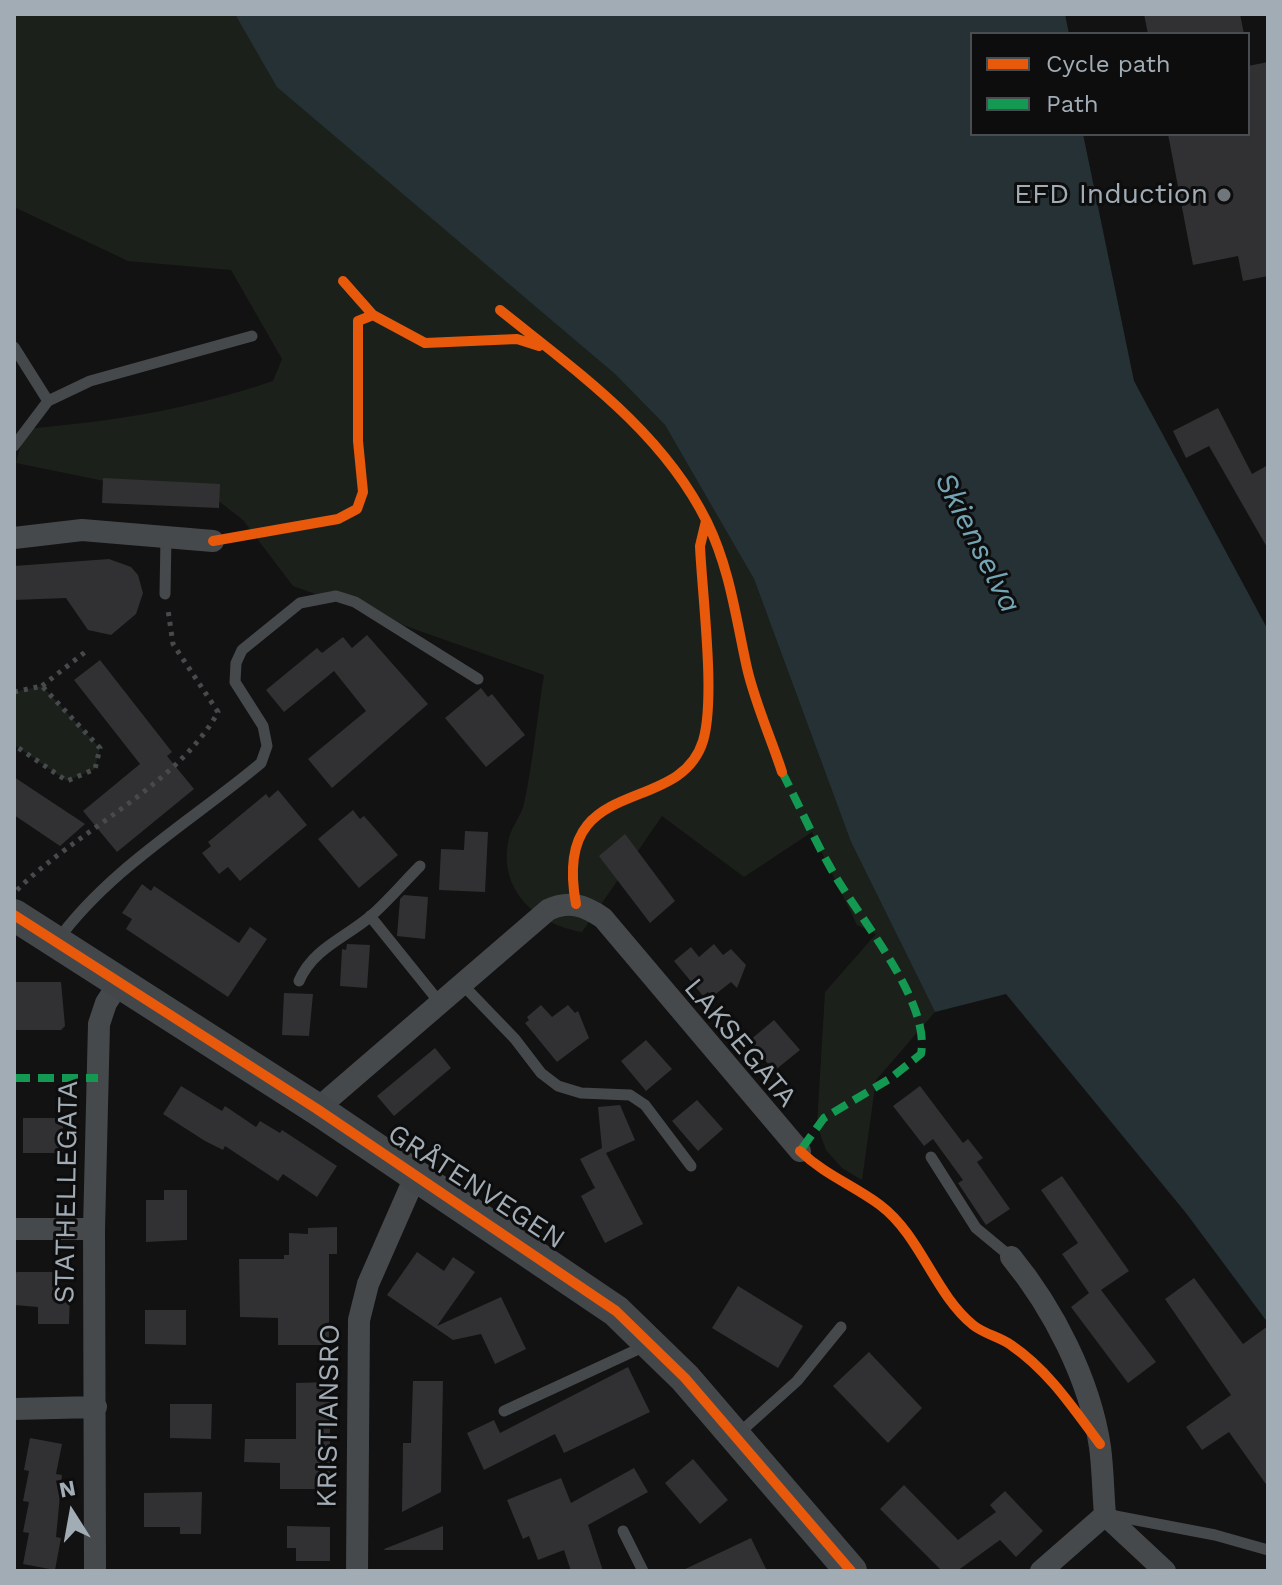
<!DOCTYPE html>
<html>
<head>
<meta charset="utf-8">
<style>
  body { margin:0 }
  #map { position:relative; width:1282px; height:1585px; overflow:hidden; background:#121212; font-family:"Work Sans",sans-serif }
  canvas { display:block }
  .frame { position:absolute; inset:0; border:16px solid #a1acb5; pointer-events:none }
  .legend { position:absolute; left:970px; top:32px; width:280px; height:104px; box-sizing:border-box; background:#0d0d0e; border:2px solid #484d51; margin:0; padding:10px 14px; list-style:none; font-size:24px; color:#a1acb5 }
  .legend li { display:flex; align-items:center; gap:16px; height:40px }
  .legend b { width:40px; border:2px solid #484d51 }
  .north { position:absolute; left:32px; top:1473px; width:80px; height:80px; -webkit-text-stroke:6px #0d0d0e; paint-order:stroke; rotate:349deg; font-size:22px; font-weight:700; line-height:32px; text-align:center; color:#a1acb5 }
  .north::after { content:''; display:block; margin:auto; width:28px; height:36px; background:#a1acb5; clip-path:polygon(50% 0,100% 100%,50% 72%,0 100%) }
</style>
</head>
<body>
<div id="map">
<canvas width="1282" height="1585"></canvas>
<div class="frame"></div>
<ul class="legend">
<li><b style="height:10px;background:#e8590c"></b>Cycle path</li>
<li><b style="height:10px;background:#139951"></b>Path</li>
</ul>
<div class="north">N</div>
</div>
<script>
const context = document.querySelector('canvas').getContext('2d');
context.lineJoin = 'round';
function fill(path, color) { context.fillStyle = color; context.fill(path, 'evenodd'); }
function stroke(path, color, width, dash) { context.strokeStyle = color; context.lineWidth = width; context.lineCap = dash ? 'butt' : 'round'; context.setLineDash(dash || []); context.stroke(path); }
function label(font, color, halo, rows, align = 'center') {
  context.font = font + ' "Work Sans",sans-serif'; context.lineWidth = 6; context.setLineDash([]); context.textBaseline = 'middle'; context.strokeStyle = halo; context.fillStyle = color; for (const [text, x, y, turn = 0] of rows) {
    context.save(); context.translate(x, y); context.rotate((+turn || 0) * Math.PI / 180); context.textAlign = isNaN(turn) ? turn : align; if (halo) context.strokeText(text, 0, 0); context.fillText(text, 0, 0); context.restore();
  }
}
const green = new Path2D(`
  M14,14H235L245,28L428,214L615,374L665,425L754,579L851,842L935,1012L876,1080L862,1180L842,1168L826,1150L817,1125L825,992L876,934L857,925L812,832L744,877L662,816L582,932C535,924 497,889 509,838C512,826 521,816 524,804C533,761 537,718 544,675L293,586L243,520L207,492L124,485L16,463L25,429C115,421 187,410 273,381L282,359L231,270L128,261L14,207Z
  M42,686L100,748L95,769L67,781L14,745V692Z`);
const water = new Path2D(`
  M235,14H1065L1069,34H972V134H1083L1134,381L1268,630V1323L1186,1213L1006,994L935,1012L851,842L754,579L665,425L615,374L277,87Z`);
const building = new Path2D(`
  M1144,14H1240L1244,34H1148Z
  M1268,62V276L1243,281L1238,256L1193,265L1168,134H1248V66Z
  M1218,408L1252,474L1268,465V549L1209,446L1186,458L1173,431Z
  M103,478L220,484L219,508L102,503Z
  M109,559L131,567L138,575L143,593L136,614L111,635L88,630L66,598L14,600V566Z
  M367,635L428,704L332,788L308,759L366,711L334,671L284,712L266,690L317,648L322,653L343,637L352,648Z
  M100,660L172,752L167,756L194,789L117,852L83,811L140,764L74,680Z
  M481,688L488,697L492,694L525,735L486,767L445,718Z
  M14,777L85,824L60,846L14,815Z
  M278,790L307,825L240,881L228,867L219,874L202,853L211,846L208,842L266,794L269,798Z
  M353,810L360,819L364,816L398,855L359,888L318,839Z
  M465,831L488,832L485,892L439,890L441,849L464,850Z
  M625,834L675,901L650,923L599,856Z
  M142,884L151,891L154,886L239,943L250,927L267,939L228,997L126,929L132,919L122,913Z
  M404,895L428,897L425,939L397,936L400,899Z
  M347,944L370,945L367,988L340,986L342,949L346,950Z
  M714,944L723,955L731,949L746,965L737,988L731,982L712,997L708,992L703,996L674,961L691,947L699,957Z
  M14,982H61L65,1026L61,1030H14Z
  M284,993L313,994L309,1036L282,1035Z
  M541,1005L552,1017L568,1005L575,1013L578,1011L589,1038L557,1062L525,1023L529,1020L527,1017Z
  M774,1020L800,1050L774,1071L749,1041Z
  M646,1040L672,1069L646,1091L621,1061Z
  M435,1048L451,1068L394,1116L377,1096Z
  M181,1086L222,1111L225,1106L256,1127L260,1121L280,1133L282,1130L337,1166L317,1197L283,1174L278,1181L225,1146L223,1150L205,1141L163,1114Z
  M920,1086L963,1143L968,1139L983,1158L977,1162L1010,1209L986,1225L958,1183L963,1180L933,1139L924,1146L893,1106Z
  M697,1100L723,1129L698,1151L672,1121Z
  M620,1105L635,1140L606,1153L643,1224L605,1243L581,1196L595,1188L580,1159L602,1148L598,1107Z
  M23,1118H63V1153H23Z
  M1062,1176L1129,1271L1101,1290L1156,1362L1128,1383L1071,1307L1089,1293L1062,1254L1078,1243L1041,1190Z
  M164,1190H187V1240L146,1242V1200H164Z
  M337,1227V1254H329V1345H278V1318L240,1317L239,1259H284V1255H289V1233L308,1234V1228Z
  M417,1252L444,1271L453,1257L475,1272L437,1326L501,1297L526,1349L495,1364L481,1334L453,1340L387,1295Z
  M17,1272H55V1289L70,1288L69,1324H38V1307L14,1305V1274Z
  M1194,1278L1243,1344L1268,1326V1487L1229,1432L1202,1450L1186,1427L1231,1395L1165,1299Z
  M738,1286L803,1326L778,1368L712,1328Z
  M145,1310H186V1345L145,1344Z
  M869,1352L922,1408L888,1443L833,1386Z
  M628,1367L650,1412L564,1453L555,1434L484,1470L467,1433L494,1420L500,1433Z
  M413,1381H443L441,1492L402,1512L403,1443H411Z
  M330,1382V1489H280V1463L244,1462L245,1439H296V1383Z
  M170,1404H212L211,1439L170,1438Z
  M30,1438L62,1444L56,1474L62,1475L56,1537L61,1538L55,1570L23,1564L29,1533L23,1532L29,1502L23,1501L29,1471L24,1470Z
  M693,1459L728,1500L700,1524L665,1483Z
  M634,1468L648,1492L588,1525L603,1571H571L564,1550L538,1560L529,1536L523,1539L507,1500L561,1478L571,1503Z
  M904,1485L958,1540L996,1512L990,1505L1005,1491L1043,1531L1016,1557L1000,1540L957,1571H942L880,1509Z
  M202,1492L201,1534H180V1527H144V1493Z
  M287,1526L330,1527V1561H296V1548H287Z
  M443,1526V1550H385L384,1549Z
  M751,1538L767,1571H681Z`);
const path = new Path2D(`
  M42,686L89,649
  M14,692L42,686L100,748L95,769L67,781L14,745
  M17,890C74,833 179,784 218,712L173,644L168,610`);
const lane = new Path2D(`
  M14,347L48,401
  M14,446L48,401L90,381L252,336
  M165,594L166,537
  M370,916L440,1003
  M57,941C109,869 193,820 261,763L267,746L263,726L235,682L236,663L242,650L300,603L336,596L355,602L478,679
  M299,981C313,948 347,937 372,915C389,900 404,882 420,866
  M462,984L515,1039L541,1073L558,1086L581,1093L630,1095L645,1105L691,1166
  M931,1157L976,1228L1011,1257
  M504,1411L645,1346
  M737,1435L797,1381L841,1327
  M1110,1515L1215,1535L1268,1550
  M623,1531L643,1571`);
const street = new Path2D(`
  M14,538L82,530L213,541
  M317,1109L548,910C569,900 584,905 603,918L800,1151
  M14,1229H94
  M1011,1257C1053,1308 1090,1380 1100,1447C1103,1469 1103,1492 1105,1515L1165,1571
  M14,1409L96,1407
  M95,1571L94,1229L99,1024L106,1003L119,983
  M357,1571L359,1320L368,1284L415,1177
  M1041,1571L1105,1515`);
const secondary = new Path2D(`
  M14,915L317,1109L616,1311L685,1378L851,1571`);
const quiet = new Path2D(`
  M782,772C798,803 812,835 829,865C855,914 931,999 921,1054L891,1078L824,1118L800,1151
  M14,1078H98`);
const cycleway = new Path2D(`
  M343,281L373,315L425,343L517,339L539,346
  M500,310C577,372 662,431 707,522C730,569 736,619 747,668C755,703 771,738 782,772
  M213,541L338,519L357,509L363,492L358,441V321L373,315
  M576,904C551,770 679,819 703,741C716,698 702,594 700,546L706,521
  M14,915L317,1109L616,1311L685,1378L851,1571
  M800,1151C825,1175 853,1185 880,1205C921,1236 934,1293 973,1325C984,1334 1000,1337 1011,1345C1049,1371 1073,1408 1100,1444`);
const markers = [
  [1224,195,8,"#6f767c"]
];
const poiNames = [
  ["EFD Induction",1208,195]
];
const streetNames = [
  ["LAKSEGATA",740,1043,50],
  ["GRÅTENVEGEN",476,1187,33],
  ["STATHELLEGATA",67,1192,-89],
  ["KRISTIANSRO",329,1416,-89]
];
const waterNames = [
  ["Skienselva",977,543,63]
];
fill(green, '#1b211a');
fill(water, '#253135');
fill(building, '#313133');
stroke(path, '#474a4d', 5, [4, 6]);
stroke(lane, '#46494b', 11);
stroke(street, '#46494b', 22);
stroke(secondary, '#44474a', 32);
stroke(quiet, '#139951', 8, [16, 8]);
stroke(cycleway, '#e8590c', 10);
for (const [x, y, r, color] of markers) { const dot = new Path2D(); dot.arc(x, y, r, 0, 2 * Math.PI); context.fillStyle = color; context.fill(dot); stroke(dot, '#0d0d0e', 3); }
label('28px', '#a1acb5', '#0d0d0e', poiNames, 'right');
label('28px', '#a1acb5', '#0d0d0e', streetNames);
label('italic 30px', '#74a5b5', '#0d0d0e', waterNames);
</script>
</body>
</html>
